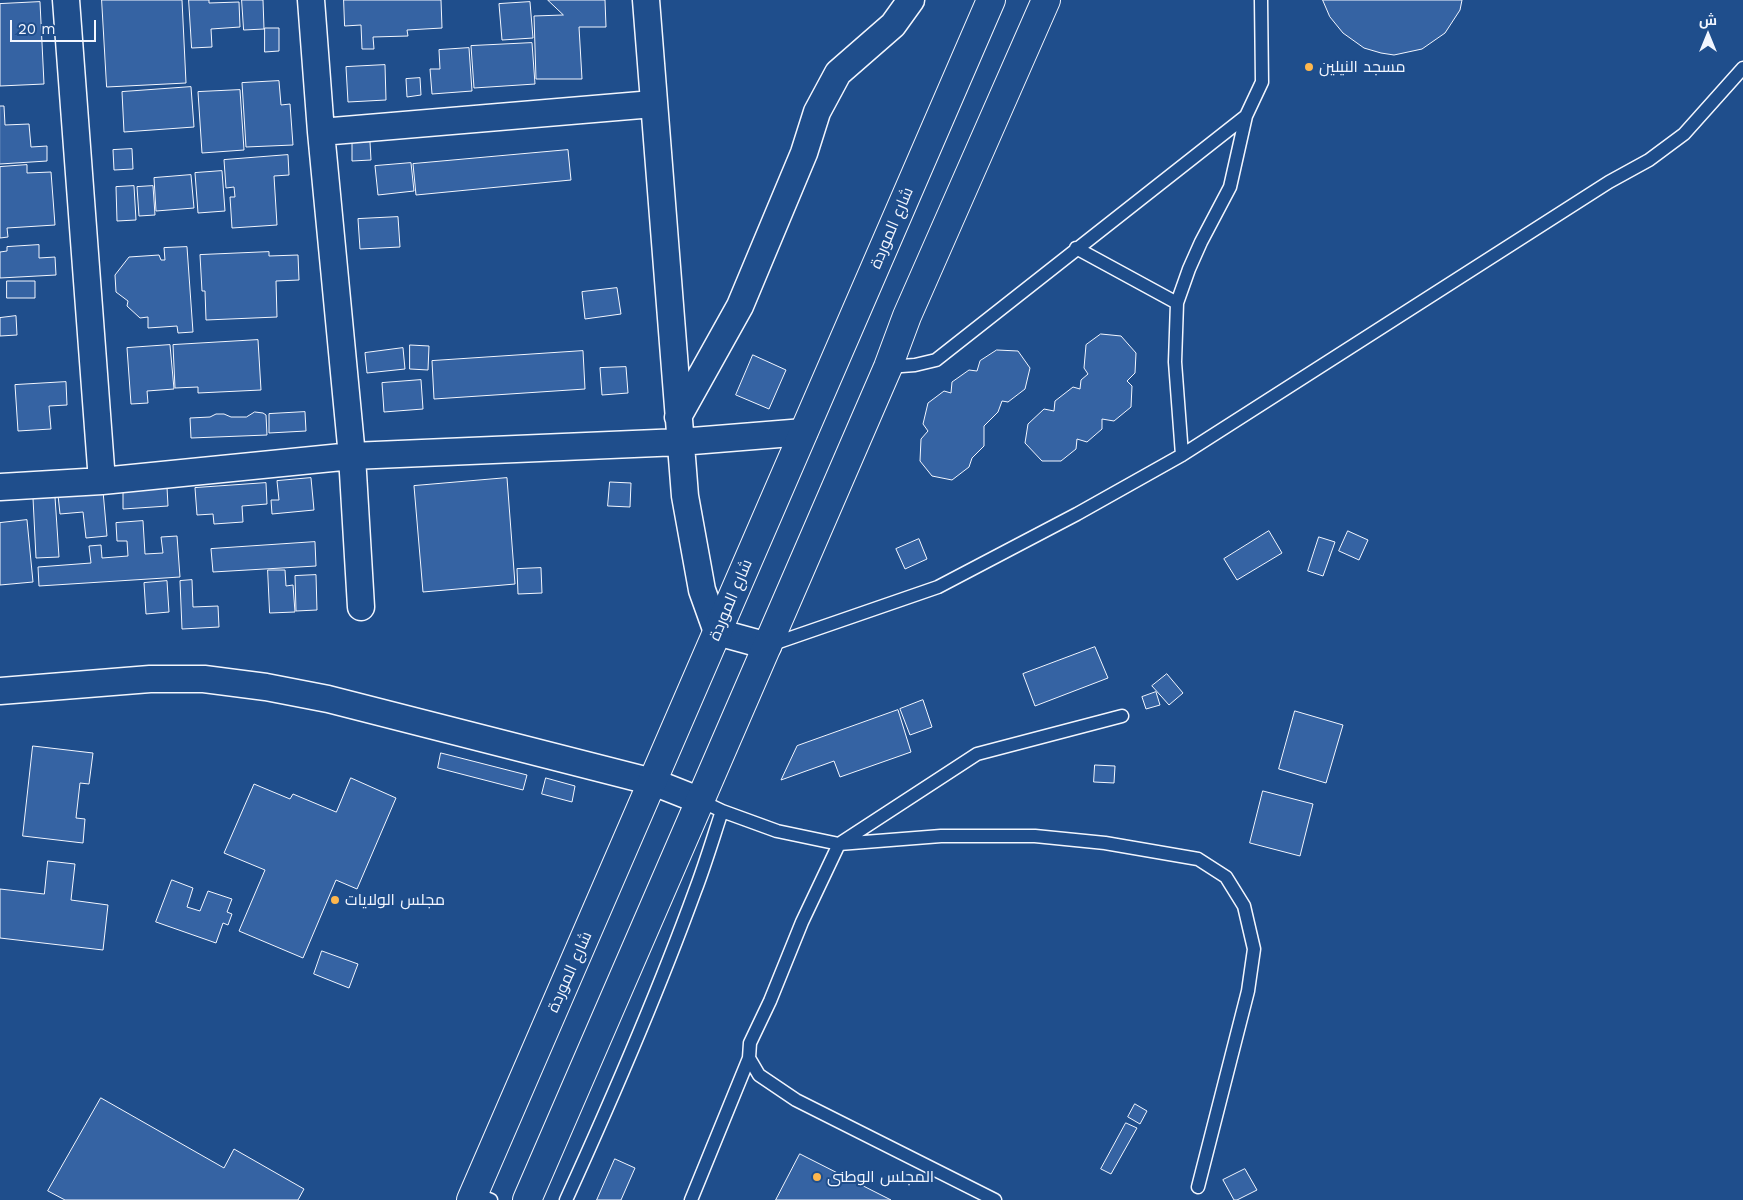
<!DOCTYPE html>
<html>
<head>
<meta charset="utf-8">
<style>
  body { margin:0 }
  #map { position:relative; width:1743px; height:1200px; overflow:hidden; background:#1f4e8c; font-family:"Work Sans",Cairo,sans-serif }
  canvas { display:block }
  .north { position:absolute; left:1683px; top:10px; width:50px; height:50px; -webkit-text-stroke:4px #1f4e8c; paint-order:stroke; rotate:0deg; font-size:14px; font-weight:700; line-height:20px; text-align:center; color:#f2f6ff }
  .north::after { content:''; display:block; margin:auto; width:18px; height:22px; background:#f2f6ff; clip-path:polygon(50% 0,100% 100%,50% 72%,0 100%) }
  .scale { position:absolute; left:10px; top:20px; width:86px; height:22px; box-sizing:border-box; border:2px solid #f2f6ff; border-top:0; padding-left:6px; font-size:15px; line-height:18px; white-space:nowrap; color:#f2f6ff; -webkit-text-stroke:4px #1f4e8c; paint-order:stroke }
</style>
</head>
<body>
<div id="map">
<canvas width="1743" height="1200"></canvas>
<div class="north">ش</div>
<div class="scale">20 m</div>
</div>
<script>
const context = document.querySelector('canvas').getContext('2d');
context.lineJoin = 'round';
function fill(path, color) { context.fillStyle = color; context.fill(path, 'evenodd'); }
function stroke(path, color, width, dash) { context.strokeStyle = color; context.lineWidth = width; context.lineCap = dash ? 'butt' : 'round'; context.setLineDash(dash || []); context.stroke(path); }
function label(font, color, halo, rows, align = 'center') {
  context.font = font + ' "Work Sans",Cairo,sans-serif'; context.lineWidth = 4; context.setLineDash([]); context.textBaseline = 'middle'; context.strokeStyle = halo; context.fillStyle = color; for (const [text, x, y, turn = 0] of rows) {
    context.save(); context.translate(x, y); context.rotate((+turn || 0) * Math.PI / 180); context.textAlign = isNaN(turn) ? turn : align; if (halo) context.strokeText(text, 0, 0); context.fillText(text, 0, 0); context.restore();
  }
}
const building = new Path2D(`
  M102,0H182L186,83L107,87Z
  M189,0H209V3L239,2L240,27L211,29L212,47L192,48Z
  M242,0H263L264,29L244,30Z
  M344,0H441L442,28L407,30L408,36L373,37L374,49H362L361,25L345,26Z
  M548,0H605L606,27H579L582,79H536L534,16L563,15Z
  M1323,0H1462L1460,10L1445,33L1422,49L1394,55L1381,53L1364,48L1343,33L1330,17Z
  M40,2L44,84L0,86V4Z
  M530,2L533,38L502,40L499,4Z
  M265,28H279V51L265,52Z
  M532,43L535,84L474,88L471,46Z
  M469,48L472,91L432,94L430,69H440L439,50Z
  M385,65L386,100L348,102L346,67Z
  M420,78L421,95L407,97L406,79Z
  M279,81L281,105L290,104L293,145L246,147L242,83Z
  M191,87L194,127L124,132L122,92Z
  M240,90L244,150L202,153L198,92Z
  M0,106H4L5,125L29,124L31,147L47,146V161L0,164Z
  M370,142L371,160L352,161V143Z
  M132,149L133,169L114,170L113,150Z
  M568,150L571,180L416,195L413,164Z
  M288,155L289,175L274,176L277,225L232,228L230,197H235L234,187L226,188L224,160Z
  M411,163L414,191L378,195L375,166Z
  M27,165V173L51,172L55,225L7,228L8,237L0,238V167Z
  M222,171L225,211L198,213L195,173Z
  M191,175L194,208L156,211L154,178Z
  M134,186L136,220L117,221L116,187Z
  M153,186L155,215L139,216L137,187Z
  M398,217L400,247L360,249L358,219Z
  M39,245V258L55,257L56,275L0,278V252L7,251V247Z
  M187,247L193,332L178,333L177,326L148,328V317L140,318L127,306L128,301L116,292L115,275L129,257L159,255L161,260H165L164,248Z
  M269,252V256L298,255L299,280L276,281L277,317L206,320L205,291H202L200,255Z
  M7,281H35V298H7Z
  M617,288L621,314L585,319L582,292Z
  M16,316L17,335L0,336V318Z
  M1101,334L1121,336L1136,353L1135,373L1127,381L1132,386L1131,407L1114,421L1102,419V429L1087,442L1077,439L1076,449L1061,461H1042L1025,443L1028,424L1044,409L1054,411L1055,401L1073,387L1080,389L1081,380L1088,374L1084,368L1086,345Z
  M258,340L261,390L198,393V387L175,388L173,345Z
  M170,345L174,389L147,391L148,403L131,404L127,348Z
  M410,345L429,346L428,370L410,369Z
  M403,348L405,369L367,373L365,353Z
  M997,350L1018,351L1030,368L1025,389L1008,402L1002,401L998,412L984,426V446L972,458L969,467L952,480L932,476L920,461L921,439L928,431L923,424L928,403L944,391L951,393L952,382L969,370L977,371L980,361Z
  M583,351L585,389L434,399L432,361Z
  M753,355L786,370L769,409L736,395Z
  M626,367L628,393L602,395L600,368Z
  M421,380L423,409L384,412L382,383Z
  M66,382L67,405L49,406L51,429L18,431L15,385Z
  M255,412L263,413L266,415L267,435L191,438L190,418L210,417L216,414H224L231,417H246Z
  M305,412L306,431L269,433V414Z
  M311,478L314,510L272,514L271,500H279L277,481Z
  M507,478L515,584L423,592L414,486Z
  M610,482L631,483L630,507L608,506Z
  M266,483L267,504L242,506L243,522L214,524L213,514L197,515L195,488Z
  M167,487L168,506L123,509V490Z
  M103,491L107,536L86,538L83,512L60,514L58,495Z
  M55,497L59,557L36,558L33,498Z
  M27,520L33,582L0,585V523Z
  M143,521L145,554L163,553L161,537L177,536L180,577L39,586L38,567L91,563L89,546L101,545L102,558L128,556L127,541H117L116,523Z
  M1269,531L1282,553L1237,580L1224,559Z
  M1348,531L1368,540L1359,560L1339,551Z
  M1319,537L1335,542L1323,576L1308,571Z
  M919,539L927,559L905,569L896,549Z
  M315,542L316,566L213,572L211,549Z
  M541,568L542,593L518,594L517,569Z
  M268,570H285L286,586L293,585L295,612L270,613Z
  M316,575L317,610L296,611L295,576Z
  M192,580L193,607L218,606L219,627L182,629L180,581Z
  M167,581L169,612L146,614L144,583Z
  M1095,647L1108,678L1035,706L1023,674Z
  M1167,674L1183,693L1169,705L1152,686Z
  M1156,692L1160,705L1146,709L1142,697Z
  M923,700L932,727L910,735L900,709Z
  M898,710L911,752L840,777L834,761L781,780L797,746Z
  M1295,711L1343,725L1326,783L1279,769Z
  M33,746L93,753L89,784L80,783L76,818L85,819L83,843L23,836Z
  M441,753L527,775L523,790L438,768Z
  M1095,765L1115,766L1114,783L1094,782Z
  M351,778L396,798L357,889L336,880L303,958L239,931L265,870L224,853L254,784L290,799L293,794L336,812Z
  M546,778L575,786L572,802L542,794Z
  M1263,791L1313,804L1300,856L1250,843Z
  M48,861L75,864L71,900L108,905L103,950L0,938V889L44,894Z
  M172,880L193,888L187,907L200,911L208,891L232,899L227,912L232,914L228,925L223,923L216,943L156,922Z
  M322,951L358,964L349,988L314,974Z
  M101,1098L224,1168L234,1149L304,1189L298,1200H65L48,1191Z
  M1135,1104L1147,1111L1140,1124L1128,1117Z
  M1126,1123L1137,1128L1111,1174L1101,1169Z
  M800,1154L891,1200H776Z
  M615,1159L635,1168L621,1200H597Z
  M1245,1169L1257,1190L1237,1200H1234L1223,1180Z`);
const service = new Path2D(`
  M1076,248L1177,303
  M888,367L915,365L936,360L1246,116
  M1182,455L1175,362L1177,303L1189,269L1201,242L1230,187L1246,116L1262,82L1261,0
  M770,645L938,587L1077,514L1182,455L1609,182L1649,160L1684,134L1743,68
  M701,801L722,811L777,831L839,844L941,836H1035L1105,843L1198,859L1226,877L1244,906L1254,949L1248,991L1198,1187
  M474,1193L491,1200
  M566,1200C612,1099 657,995 695,891C705,865 713,838 722,811
  M691,1200L749,1058
  M995,1200L796,1100L759,1075L749,1058L750,1043L770,1001L802,922L839,844L977,754L1122,716`);
const minor = new Path2D(`
  M66,0L102,481
  M311,0L321,132L352,456L361,607
  M646,0L685,496L702,590L717,632L768,646
  M321,132L653,104
  M678,417L740,306L804,153L817,112L838,73L893,25L911,0
  M0,487L102,481L352,456L680,442L804,432
  M0,691L150,679H204L266,687L328,699L653,782L701,801`);
const primary = new Path2D(`
  M471,1200L991,0
  M527,1200L888,367L907,316L1046,0`);
const markers = [
  [1309,67,5,"#ffb74d"],
  [335,900,5,"#ffb74d"],
  [817,1177,5,"#ffb74d"]
];
const poiNames = [
  ["مسجد النيلين",1319,67],
  ["مجلس الولايات",345,900],
  ["المجلس الوطنى",827,1177]
];
const streetNames = [
  ["شارع الموردة",892,228,-67],
  ["شارع الموردة",731,600,-67],
  ["شارع الموردة",570,972,-66]
];
fill(building, '#3563a3');
stroke(building, '#f2f6ff', 1);
stroke(service, '#f2f6ff', 15);
stroke(minor, '#f2f6ff', 29);
stroke(primary, '#f2f6ff', 30);
stroke(service, '#1f4e8c', 12);
stroke(minor, '#1f4e8c', 26);
stroke(primary, '#1f4e8c', 28);
for (const [x, y, r, color] of markers) { const dot = new Path2D(); dot.arc(x, y, r, 0, 2 * Math.PI); context.fillStyle = color; context.fill(dot); stroke(dot, '#1f4e8c', 2); }
label('16px', '#f2f6ff', '#1f4e8c', poiNames, 'left');
label('16px', '#f2f6ff', '#1f4e8c', streetNames);
</script>
</body>
</html>
